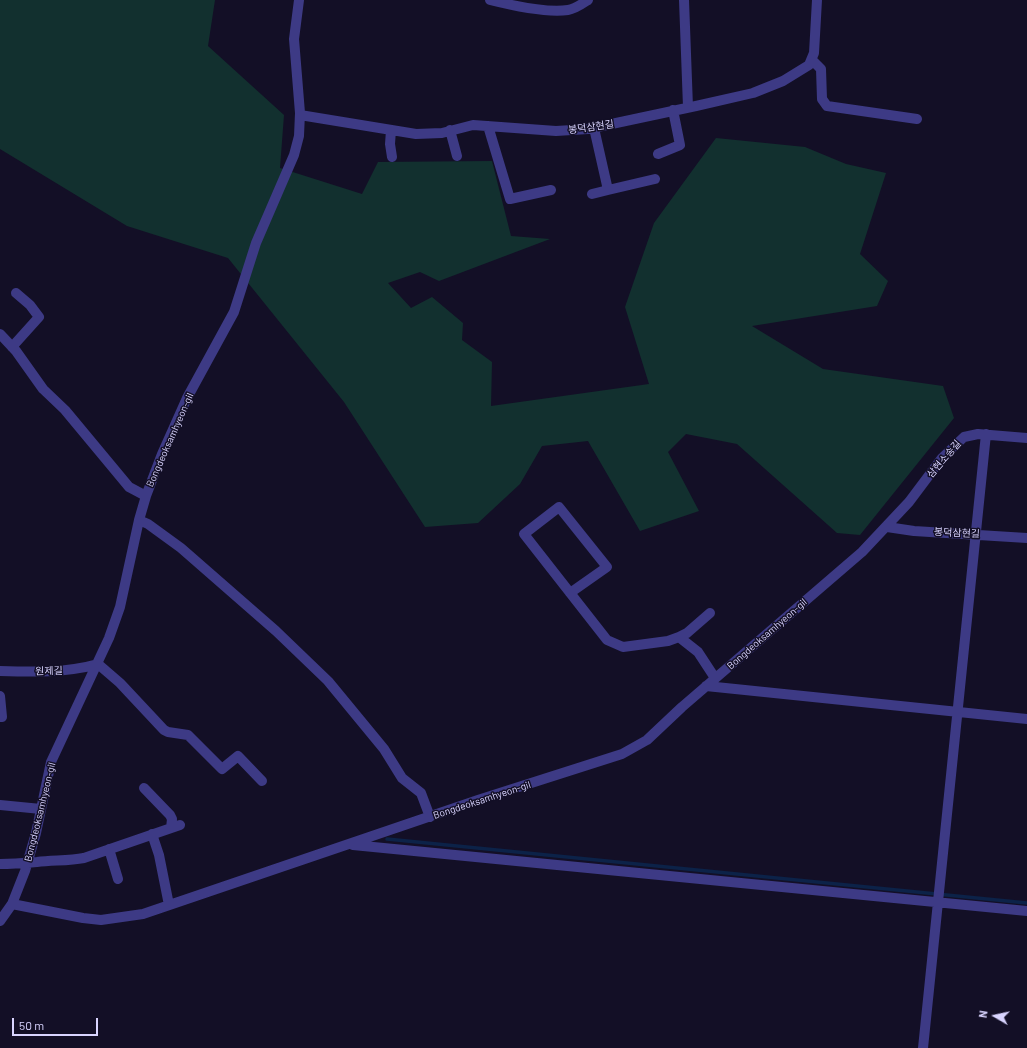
<!DOCTYPE html>
<html>
<head>
<meta charset="utf-8">
<style>
  body { margin:0 }
  #map { position:relative; width:1027px; height:1048px; overflow:hidden; background:#130f26; font-family:Barlow,sans-serif }
  canvas { display:block }
  .north { position:absolute; left:975px; top:996px; width:40px; height:40px; -webkit-text-stroke:3px #130f26; paint-order:stroke; rotate:279deg; font-size:11px; font-weight:700; line-height:16px; text-align:center; color:#d9d4ff }
  .north::after { content:''; display:block; margin:auto; width:14px; height:18px; background:#d9d4ff; clip-path:polygon(50% 0,100% 100%,50% 72%,0 100%) }
  .scale { position:absolute; left:12px; top:1018px; width:86px; height:18px; box-sizing:border-box; border:2px solid #d9d4ff; border-top:0; padding-left:5px; font-size:12px; line-height:14px; white-space:nowrap; color:#d9d4ff; -webkit-text-stroke:3px #130f26; paint-order:stroke }
</style>
</head>
<body>
<div id="map">
<canvas width="1027" height="1048"></canvas>
<div class="north">N</div>
<div class="scale">50 m</div>
</div>
<script>
const context = document.querySelector('canvas').getContext('2d');
context.lineJoin = 'round';
function fill(path, color) { context.fillStyle = color; context.fill(path, 'evenodd'); }
function stroke(path, color, width, dash) { context.strokeStyle = color; context.lineWidth = width; context.lineCap = dash ? 'butt' : 'round'; context.setLineDash(dash || []); context.stroke(path); }
function label(font, color, halo, rows, align = 'center') {
  context.font = font + ' Barlow,"Noto Sans KR",sans-serif'; context.lineWidth = 3; context.setLineDash([]); context.textBaseline = 'middle'; context.strokeStyle = halo; context.fillStyle = color; for (const [text, x, y, turn = 0] of rows) {
    context.save(); context.translate(x, y); context.rotate((+turn || 0) * Math.PI / 180); context.textAlign = isNaN(turn) ? turn : align; if (halo) context.strokeText(text, 0, 0); context.fillText(text, 0, 0); context.restore();
  }
}
const green = new Path2D(`
  M0,0H215L208,46L284,115L280,168L362,194L378,162L492,161L511,236L550,239L439,281L420,272L388,283L411,308L432,297L463,323L462,340L492,362L491,406L649,384L625,307L654,223L716,138L805,147L846,164L886,173L860,254L888,281L877,306L752,326L823,369L943,386L954,418L860,535L837,533L737,444L686,434L668,452L699,511L640,531L588,441L542,446L520,484L478,523L425,527L344,402L228,258L127,226L0,149Z`);
const stream = new Path2D(`
  M387,839L1027,903`);
const minor = new Path2D(`
  M490,0C510,5 548,13 568,10C575,9 582,4 588,0
  M684,0L688,107
  M812,60L821,69L822,99L827,106L917,119
  M300,115L416,134L442,133L473,125L556,131L588,129L696,106L753,93L783,81L809,65L814,53L817,0
  M488,126L510,199L551,190
  M594,128L608,190L655,179
  M391,130L390,144L392,157
  M450,130L457,156
  M658,154L680,145L673,110
  M592,194L608,190
  M0,334L16,351L43,389L65,410L129,487L146,496
  M12,347L39,317L30,305L16,293
  M139,520L148,524L181,548L276,631L328,681L384,749L402,778L421,793L430,817
  M887,527L914,531L1027,538
  M570,593L607,567L559,507L524,534L607,640L623,647L668,641L679,637L698,652L715,678
  M679,637L687,633L710,613
  M0,671C32,672 66,673 98,664L120,683L164,730L168,732L188,735L222,769L238,756L262,781
  M706,686L1027,719
  M0,696L2,717H0
  M144,788L170,815L172,819L171,828
  M0,805L41,809
  M152,834L159,855L169,905
  M353,845L1027,911
  M109,849L118,879
  M0,864C13,864 25,863 37,862C53,860 68,861 84,858L180,825
  M12,904L83,918L101,920L143,914L478,800L622,754L647,740L682,707L862,552L909,502L942,458L964,437L978,434L1027,438
  M0,921L12,904L25,871L36,833L51,762L109,638L120,607L139,520L146,496L162,454L187,398L234,312L256,243L294,155L299,136L300,113L294,39L299,0
  M923,1048L986,434`);
const streetNames = [
  ["봉덕삼현길",591,127,-8],
  ["Bongdeoksamhyeon-gil",170,440,-66],
  ["삼현소송길",944,459,-49],
  ["봉덕삼현길",957,533,3],
  ["Bongdeoksamhyeon-gil",767,634,-41],
  ["원제길",49,671,-2],
  ["Bongdeoksamhyeon-gil",482,800,-18],
  ["Bongdeoksamhyeon-gil",40,812,-76]
];
fill(green, '#12302f');
stroke(stream, '#0c2248', 3.5);
stroke(minor, '#3d3a85', 10);
label('10px', '#d9d4ff', '#130f26', streetNames);
</script>
</body>
</html>
